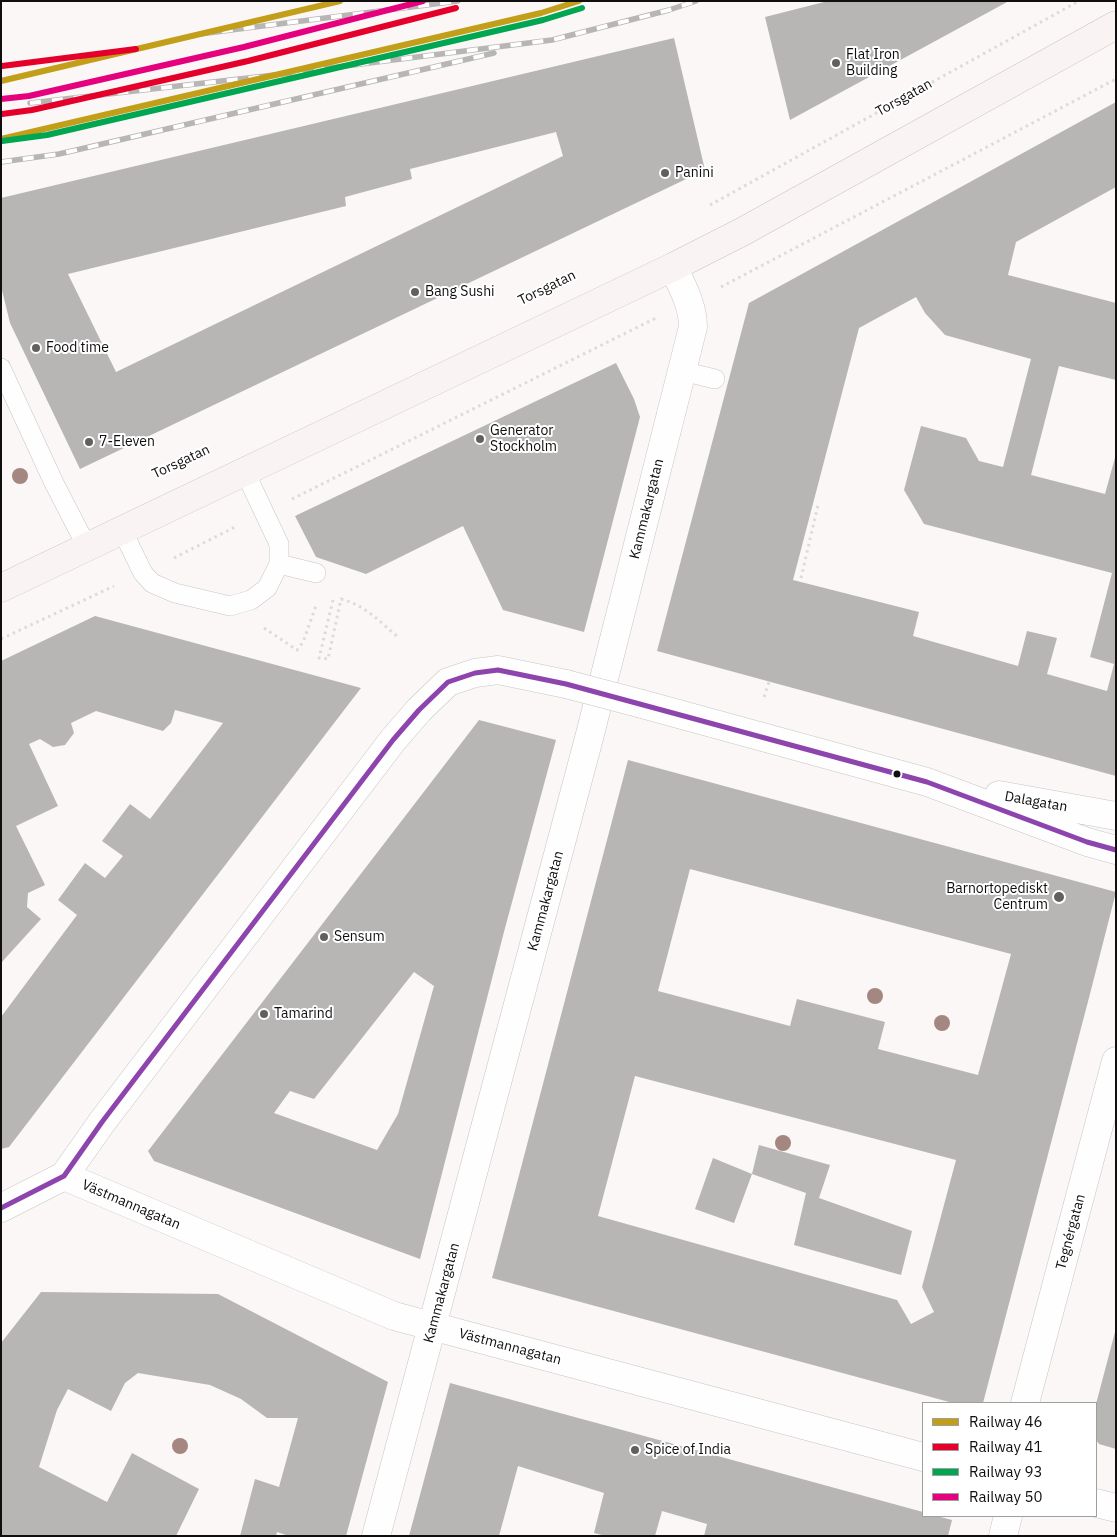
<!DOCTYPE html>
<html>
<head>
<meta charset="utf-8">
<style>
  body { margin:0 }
  #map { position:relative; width:1117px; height:1537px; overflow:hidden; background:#fbf7f6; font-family:"IBM Plex Sans",sans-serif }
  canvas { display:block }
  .frame { position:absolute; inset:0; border:2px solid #100e0e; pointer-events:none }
  .legend { position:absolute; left:922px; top:1402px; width:175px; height:115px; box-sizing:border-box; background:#fff; border:1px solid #9f9f9f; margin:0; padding:6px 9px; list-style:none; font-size:15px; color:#100e0e }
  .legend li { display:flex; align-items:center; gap:10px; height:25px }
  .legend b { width:25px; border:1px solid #9f9f9f }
</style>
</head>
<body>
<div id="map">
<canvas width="1117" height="1537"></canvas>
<div class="frame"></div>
<ul class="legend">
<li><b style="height:6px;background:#c39e19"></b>Railway 46</li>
<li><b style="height:6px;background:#e4002b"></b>Railway 41</li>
<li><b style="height:6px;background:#00a651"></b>Railway 93</li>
<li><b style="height:6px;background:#e5007d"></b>Railway 50</li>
</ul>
</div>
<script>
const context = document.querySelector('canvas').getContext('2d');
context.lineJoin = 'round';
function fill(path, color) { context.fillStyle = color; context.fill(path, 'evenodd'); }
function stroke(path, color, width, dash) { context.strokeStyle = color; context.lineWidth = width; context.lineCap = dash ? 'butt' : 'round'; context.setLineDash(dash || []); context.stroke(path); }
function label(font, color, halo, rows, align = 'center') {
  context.font = font + ' "IBM Plex Sans",sans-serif'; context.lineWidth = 4; context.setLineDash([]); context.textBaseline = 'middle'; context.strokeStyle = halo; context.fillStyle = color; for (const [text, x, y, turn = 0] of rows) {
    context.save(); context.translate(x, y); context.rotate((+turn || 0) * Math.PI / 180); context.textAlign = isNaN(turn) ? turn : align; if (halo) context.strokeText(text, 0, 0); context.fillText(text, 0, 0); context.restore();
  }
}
const building = new Path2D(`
  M828,1H1009L790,120L765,17Z
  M674,38L705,170L80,469L10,323L1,286V198ZM556,132L563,156L116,372L68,274L346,206L345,197L412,179L410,169Z
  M1116,102V187L1016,242L1008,275L1116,303V380L1059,366L1031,475L1105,494L1116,454V776L657,651L749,303ZM916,297L925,313L945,335L1031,359L1003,467L979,461L966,438L921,426L904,490L924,524L1112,573L1090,657L1114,664L1107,691L1047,674L1057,638L1027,631L1018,666L913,636L919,612L793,580L859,328Z
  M616,363L634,399L640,417L584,632L503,610L463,526L366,574L316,557L295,516Z
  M95,616L361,688L9,1147L1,1149V1017L77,915L58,900L85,863L105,878L123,856L102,841L130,804L150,819L223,723L175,710L171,723L163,731L96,711L71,723L74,733L65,745L53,747L40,739L29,744L58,806L16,826L45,885L28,893L27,907L41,919L1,963V661Z
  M479,720L556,740L505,928L420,1259L154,1161L148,1151ZM414,972L434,986L398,1114L377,1150L274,1113L290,1091L314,1099Z
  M628,760L1116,892L1091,990L983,1403H953L492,1278ZM690,869L1011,954L978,1075L878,1049L885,1022L797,999L790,1026L658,991ZM635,1076L956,1160L922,1287L934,1312L911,1324L897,1300L598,1216Z
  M759,1145L830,1165L819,1198L912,1231L901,1275L794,1245L806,1193L752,1174Z
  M713,1158L752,1174L734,1223L695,1209Z
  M41,1292L218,1294L388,1382L346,1536H289L277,1532L276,1536H240L255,1479L279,1487L298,1418H267L241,1399L210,1385L138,1373L125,1383L111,1411L68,1389L57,1410L39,1467L107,1502L132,1453L199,1489L176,1536H1V1343Z
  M1115,1332H1116V1449L1099,1444L1096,1440V1404Z
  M450,1383L923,1512V1516H937L952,1520L948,1536H704L707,1524L662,1511L655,1536H606L594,1533L604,1493L518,1466L499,1536H409Z`);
const path = new Path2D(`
  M710,205L1079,1
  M721,287L1116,79
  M292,499L656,318
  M174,558L235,527
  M801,578L818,505
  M333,600L319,658L328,659L341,599C365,605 380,622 398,637
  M264,628L297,650L303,642L317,603
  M1,639L114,586
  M764,697L769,682`);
const service = new Path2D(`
  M1,368L54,483L87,547
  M682,371L715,379
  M122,530L143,573L152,583L175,593L230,606L251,600L267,588L279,564V544L245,472
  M279,564L316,573`);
const minor = new Path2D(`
  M642,704L927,782L1087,842L1116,850
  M999,795L1116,816
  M64,1176L394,1316L923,1457
  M1,1208L64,1176L102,1122L393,740L419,710L448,682L475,673L498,670L566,684
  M1025,1403L1116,1061
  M1096,1503L1116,1508
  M376,1536L588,742L693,327C693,305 682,286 673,267
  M1003,1536L1008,1516`);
const secondary = new Path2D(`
  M1,588L673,267L742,232L1116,25`);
const rail = new Path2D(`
  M200,34L458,1
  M30,103L274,75L552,40L669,10L696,1
  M1,162L59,154L494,53`);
const minorBridge = new Path2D(`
  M566,684L642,704`);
const bus1 = new Path2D(`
  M1,1208L64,1176L102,1122L393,740L419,710L448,682L475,673L498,670L566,684L927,782L1087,842L1116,850`);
const rail1 = new Path2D(`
  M1,81L340,1
  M1,139L541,13L579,1`);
const rail2 = new Path2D(`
  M2,66L136,49
  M2,114L32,110L248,61L456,8`);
const rail3 = new Path2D(`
  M2,141L47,135L543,20L582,8`);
const rail4 = new Path2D(`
  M1,99L29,96L244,47L423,1`);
const trees = [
  [20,476],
  [875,996],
  [942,1023],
  [783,1143],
  [180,1446]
];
const markers = [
  [836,63,5,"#62605f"],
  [665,173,5,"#62605f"],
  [415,292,5,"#62605f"],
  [36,348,5,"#62605f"],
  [480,439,5,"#62605f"],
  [89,442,5,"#62605f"],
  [897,774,4.5,"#100e0e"],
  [1059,897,6,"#62605f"],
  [324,937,5,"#62605f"],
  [264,1014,5,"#62605f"],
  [635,1450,5,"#62605f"]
];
const poiNames = [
  ["Flat Iron",846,55],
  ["Building",846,71],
  ["Panini",675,173],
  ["Bang Sushi",425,292],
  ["Food time",46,348],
  ["Generator",490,431],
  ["Stockholm",490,447],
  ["7-Eleven",99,442],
  ["Barnortopediskt",1048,889,"right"],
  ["Centrum",1048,905,"right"],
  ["Sensum",334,937],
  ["Tamarind",274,1014],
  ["Spice of India",645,1450]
];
const streetNames = [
  ["Torsgatan",904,98,-29],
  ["Torsgatan",547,288,-26],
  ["Torsgatan",181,462,-25],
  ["Kammakargatan",647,509,-76],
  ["Dalagatan",1036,802,10],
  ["Kammakargatan",546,901,-75],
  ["Västmannagatan",131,1205,23],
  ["Tegnérgatan",1071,1232,-75],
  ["Kammakargatan",442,1293,-75],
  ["Västmannagatan",510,1347,15]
];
fill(building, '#b8b5b5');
stroke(service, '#c8c5c4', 20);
stroke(minor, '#c8c5c4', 29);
stroke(secondary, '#c8c5c4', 29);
stroke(path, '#dcdbdb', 3, [2.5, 4]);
stroke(service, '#fefefe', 19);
stroke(minor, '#fefefe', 28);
stroke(secondary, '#f9f4f3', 28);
stroke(rail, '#b7b6b5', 5.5);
stroke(rail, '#fff', 4, [11]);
stroke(minorBridge, '#c8c5c4', 29, []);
stroke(minorBridge, '#fefefe', 28);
stroke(bus1, '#8e44ad', 5);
stroke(rail1, '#c39e19', 6);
stroke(rail2, '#e4002b', 6);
stroke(rail3, '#00a651', 6);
stroke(rail4, '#e5007d', 6);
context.fillStyle = '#a48780';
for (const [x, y] of trees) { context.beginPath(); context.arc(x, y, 8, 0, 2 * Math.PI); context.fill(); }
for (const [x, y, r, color] of markers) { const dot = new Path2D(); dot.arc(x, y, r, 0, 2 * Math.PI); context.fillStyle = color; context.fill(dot); stroke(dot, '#fff', 2); }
label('14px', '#100e0e', '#fff', poiNames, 'left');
label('14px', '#100e0e', '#fff', streetNames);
</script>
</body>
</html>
